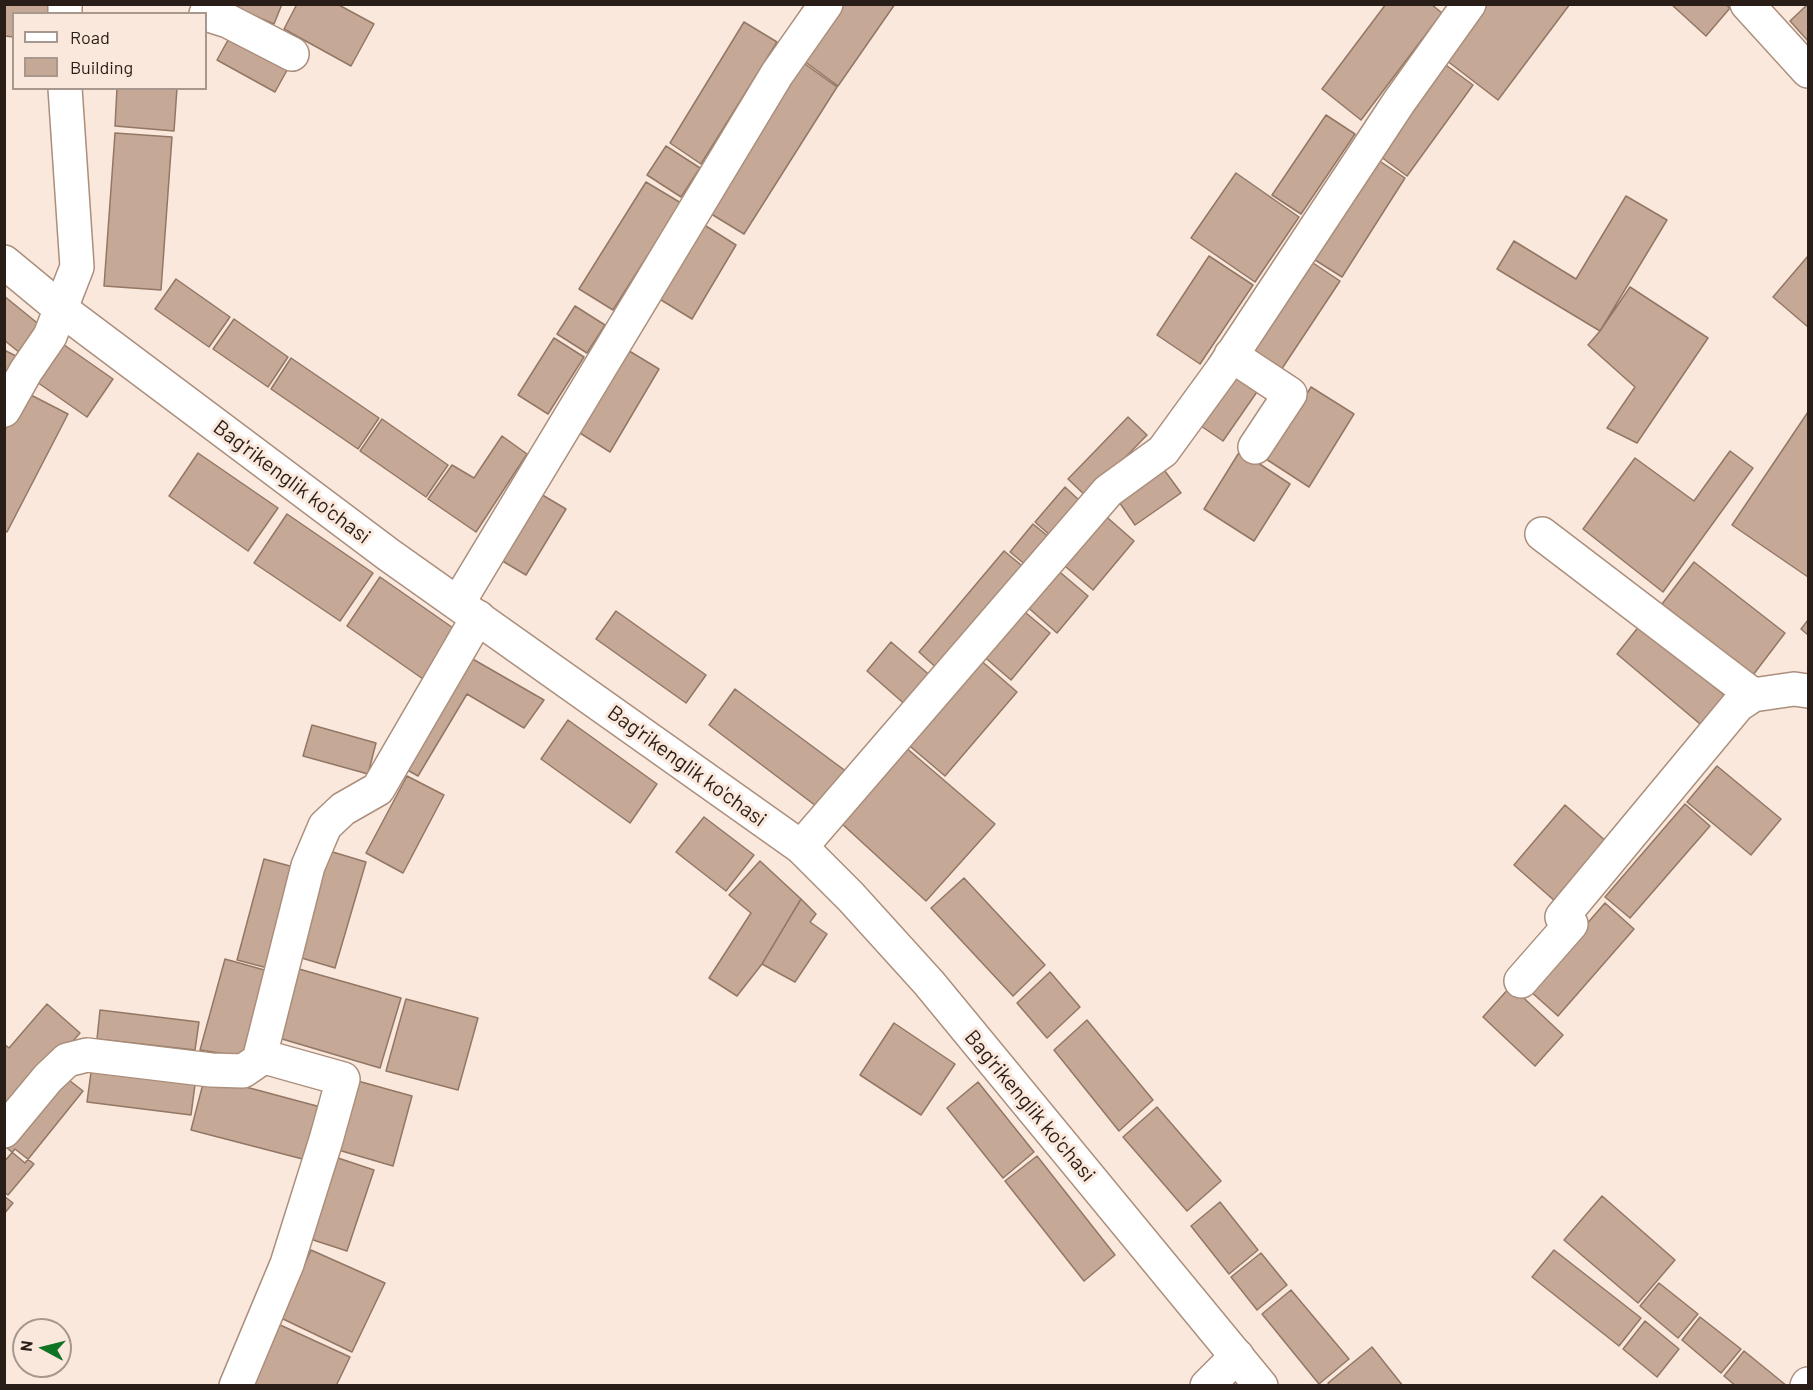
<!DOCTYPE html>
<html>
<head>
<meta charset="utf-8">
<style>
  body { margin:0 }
  #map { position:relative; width:1813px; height:1390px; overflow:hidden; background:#fbe8dc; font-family:Barlow,sans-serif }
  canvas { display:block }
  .frame { position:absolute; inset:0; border:6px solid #291e17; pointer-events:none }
  .legend { position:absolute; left:12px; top:12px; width:195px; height:78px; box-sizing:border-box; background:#fbe8dc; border:2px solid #a7978d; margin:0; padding:8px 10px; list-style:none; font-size:18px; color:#291e17 }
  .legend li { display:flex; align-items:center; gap:12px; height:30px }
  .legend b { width:30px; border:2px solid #a7978d }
  .north { position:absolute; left:12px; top:1318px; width:60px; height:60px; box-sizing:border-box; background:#fbe8dc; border:2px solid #a7978d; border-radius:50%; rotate:277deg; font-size:16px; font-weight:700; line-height:24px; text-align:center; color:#291e17 }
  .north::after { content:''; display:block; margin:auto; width:21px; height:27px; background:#107425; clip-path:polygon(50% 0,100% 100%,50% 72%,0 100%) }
</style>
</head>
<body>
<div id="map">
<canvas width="1813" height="1390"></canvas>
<div class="frame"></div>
<ul class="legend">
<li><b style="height:8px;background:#fff"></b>Road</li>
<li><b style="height:16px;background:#c5a895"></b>Building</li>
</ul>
<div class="north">N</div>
</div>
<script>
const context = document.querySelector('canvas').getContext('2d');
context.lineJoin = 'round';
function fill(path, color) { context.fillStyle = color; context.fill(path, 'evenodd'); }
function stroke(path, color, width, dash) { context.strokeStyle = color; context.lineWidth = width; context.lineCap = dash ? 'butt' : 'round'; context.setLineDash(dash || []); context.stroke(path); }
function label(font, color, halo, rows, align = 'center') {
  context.font = font + ' Barlow,sans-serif'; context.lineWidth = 6; context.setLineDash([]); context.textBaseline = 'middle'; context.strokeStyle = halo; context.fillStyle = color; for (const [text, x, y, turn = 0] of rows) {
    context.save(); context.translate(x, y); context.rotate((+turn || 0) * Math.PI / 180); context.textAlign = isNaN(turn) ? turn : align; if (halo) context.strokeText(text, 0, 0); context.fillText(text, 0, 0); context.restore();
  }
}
const building = new Path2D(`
  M4,4H57V14H14V37L4,36Z
  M226,4H282L274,24Z
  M297,4H337L374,24L351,66L284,29Z
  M837,4H895L838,86L800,58Z
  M1386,4H1431L1442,13L1361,120L1322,89Z
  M1487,4H1570L1498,100L1446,60Z
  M1671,4H1725L1730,8L1706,36Z
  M1808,4V41L1790,21Z
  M744,22L777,42L701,164L670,143Z
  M233,31L291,63L275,92L217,60Z
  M798,59L837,87L744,234L703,209Z
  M1443,63L1473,85L1407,176L1377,154Z
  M117,88H177L174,131L115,126Z
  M1326,115L1355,134L1301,214L1272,195Z
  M115,133L172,137L161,290L104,286Z
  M666,146L700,168L681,197L647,175Z
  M1375,158L1405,178L1342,277L1312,258Z
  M1236,173L1299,217L1255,282L1191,238Z
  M646,182L681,203L613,310L579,289Z
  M1626,196L1667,220L1600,331L1497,269L1514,241L1576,279Z
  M698,221L736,245L692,319L653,295Z
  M1209,256L1253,285L1200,364L1157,335Z
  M1808,256V327L1773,297Z
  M1310,261L1340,281L1281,370L1251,349Z
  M176,279L230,317L209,347L155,309Z
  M1630,287L1708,338L1637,443L1607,428L1635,387L1588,345L1600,331Z
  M4,296L41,326L20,353L4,340Z
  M575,306L605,325L587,353L557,334Z
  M234,319L288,357L268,387L213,349Z
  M554,338L584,357L548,414L518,395Z
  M60,342L113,379L87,417L34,380Z
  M621,346L659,369L610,452L572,428Z
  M4,350L18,357L4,383Z
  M291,358L379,418L358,449L271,389Z
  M1234,372L1259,389L1223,441L1198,424Z
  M1311,387L1354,414L1309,487L1266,459Z
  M25,392L68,414L7,532L4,531V432Z
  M1808,412V577L1732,525Z
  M1128,417L1147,435L1087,497L1068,479Z
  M382,419L448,465L426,497L360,451Z
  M502,436L527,454L476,532L428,499L452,465L474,478Z
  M1240,451L1290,484L1254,541L1204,509Z
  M1730,451L1753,468L1663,592L1583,529L1635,458L1694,501Z
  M198,453L278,508L248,551L169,496Z
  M1162,467L1181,493L1135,525L1117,499Z
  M1065,487L1081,502L1052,537L1035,522Z
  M534,490L566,509L526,575L494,556Z
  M1101,512L1134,541L1093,590L1059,561Z
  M287,514L373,573L340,621L254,563Z
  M1033,524L1050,538L1027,566L1010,552Z
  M1004,551L1026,569L940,671L919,652Z
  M1694,562L1785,633L1753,675L1662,604Z
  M1055,568L1088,596L1057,633L1024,604Z
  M380,577L456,630L423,679L347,626Z
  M1020,608L1050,633L1011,680L981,654Z
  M616,611L706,675L686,703L596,639Z
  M1808,620V635L1801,629Z
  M1640,625L1730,700L1706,729L1617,654Z
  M891,642L933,678L908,707L867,671Z
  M464,654L544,700L524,728L467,694L418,776L402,767Z
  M978,658L1017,692L945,776L905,742Z
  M735,689L847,772L820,809L709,725Z
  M568,720L657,784L630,823L541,759Z
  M312,725L376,743L368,774L303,756Z
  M904,746L995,824L926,901L840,822Z
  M1717,766L1781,819L1751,855L1687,802Z
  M407,776L444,795L403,873L366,853Z
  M1685,804L1710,826L1630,918L1605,897Z
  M1565,805L1607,842L1556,902L1514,865Z
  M704,817L754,855L726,891L676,852Z
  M326,850L366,862L335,968L295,956Z
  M264,859L301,869L275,970L237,960Z
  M760,861L801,899L762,964L737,996L709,978L751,913L729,895Z
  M964,878L1045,965L1013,996L931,908Z
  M801,899L816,914L810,922L827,934L795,982L762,964Z
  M1605,903L1634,929L1558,1016L1529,990Z
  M225,959L275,973L251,1058L200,1050Z
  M292,967L401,998L380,1068L272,1036Z
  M1050,972L1080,1007L1047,1038L1017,1003Z
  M1511,986L1563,1035L1535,1066L1483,1017Z
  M406,999L478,1018L458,1090L386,1071Z
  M47,1004L80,1033L11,1111L4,1105V1044L9,1048Z
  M100,1010L199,1022L195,1050L97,1039Z
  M1087,1020L1153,1100L1119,1131L1054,1050Z
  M894,1023L955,1064L921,1115L860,1075Z
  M92,1065L196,1077L191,1115L87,1102Z
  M205,1076L328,1109L314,1162L191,1130Z
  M65,1077L83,1091L25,1163L7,1148Z
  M347,1078L412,1096L393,1166L328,1147Z
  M978,1082L1034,1152L1003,1178L947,1108Z
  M1157,1107L1221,1181L1187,1211L1123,1137Z
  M15,1149L34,1164L8,1195L4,1192V1162Z
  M329,1155L374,1170L347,1251L301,1236Z
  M1037,1156L1115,1255L1084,1281L1005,1181Z
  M4,1196L13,1203L4,1214Z
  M1602,1196L1675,1260L1638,1303L1564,1240Z
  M1220,1202L1258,1250L1229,1274L1191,1226Z
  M311,1250L385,1283L352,1352L281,1318Z
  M1554,1250L1641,1318L1619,1346L1532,1277Z
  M1261,1253L1287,1285L1257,1310L1231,1277Z
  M1659,1283L1698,1314L1678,1338L1640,1306Z
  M1291,1290L1349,1359L1319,1384L1262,1314Z
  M1700,1317L1741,1349L1721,1373L1682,1340Z
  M1645,1321L1679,1349L1657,1377L1623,1349Z
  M278,1324L350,1357L336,1386H250Z
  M1372,1347L1403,1386H1330L1328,1383Z
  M1744,1351L1787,1386H1736L1724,1376Z`);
const minor = new Path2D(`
  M1747,4L1808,71
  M65,14V4
  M206,14L228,21L292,54
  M1231,355L1290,394L1255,447
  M4,410L26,371L50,336L77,267L65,88
  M1542,534L1753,695
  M458,603L777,74L826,4
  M801,847L1108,491L1163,451L1222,370L1399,102L1469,4
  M1521,981L1571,924L1562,917L1738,705L1753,695L1794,689L1808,691
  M4,1131L48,1078L67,1060L87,1055L211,1070L243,1071L259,1060L308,866L325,826L343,809L378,789L478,617
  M236,1386L287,1264L326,1140L343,1079L261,1056
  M1207,1386L1237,1356
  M1807,1386L1808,1384`);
const major = new Path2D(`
  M4,262L61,309L389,555L801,847L851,897L929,983L1261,1386`);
const streetNames = [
  ["Bag'rikenglik ko'chasi",292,482,37],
  ["Bag'rikenglik ko'chasi",687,766,36],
  ["Bag'rikenglik ko'chasi",1030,1106,50]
];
fill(building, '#c5a895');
stroke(building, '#927765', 1.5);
stroke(minor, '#ab8f7c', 36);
stroke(major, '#ab8f7c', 36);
stroke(minor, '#fff', 33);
stroke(major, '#fff', 33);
label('21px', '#291e17', '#fbe8dc', streetNames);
</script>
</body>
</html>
